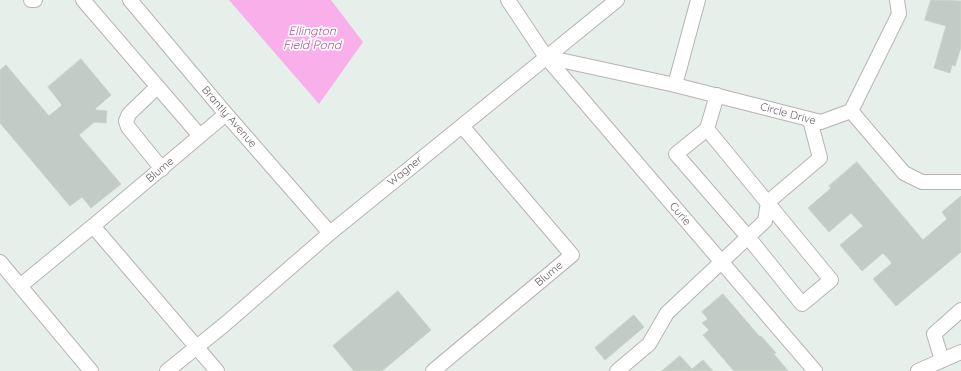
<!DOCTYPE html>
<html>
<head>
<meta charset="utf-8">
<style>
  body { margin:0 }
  canvas { display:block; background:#e7efeb }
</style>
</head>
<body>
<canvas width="961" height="371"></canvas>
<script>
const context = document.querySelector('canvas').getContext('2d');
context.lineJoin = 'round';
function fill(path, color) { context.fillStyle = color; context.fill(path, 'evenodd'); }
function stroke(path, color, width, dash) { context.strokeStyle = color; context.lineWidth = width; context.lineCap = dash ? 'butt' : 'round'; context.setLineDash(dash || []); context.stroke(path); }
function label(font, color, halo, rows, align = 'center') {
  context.font = font + ' Quicksand,sans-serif'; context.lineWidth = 3.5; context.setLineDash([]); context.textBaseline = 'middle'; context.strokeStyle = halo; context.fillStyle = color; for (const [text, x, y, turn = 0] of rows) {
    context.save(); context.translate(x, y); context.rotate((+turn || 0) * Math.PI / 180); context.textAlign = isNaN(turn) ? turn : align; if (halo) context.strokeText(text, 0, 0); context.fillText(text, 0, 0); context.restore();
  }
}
const water = new Path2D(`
  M229,0H331L363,42L319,104Z`);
const building = new Path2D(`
  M931,0L961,1V47L955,66L952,65L950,73L934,68L946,26L925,20Z
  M81,59L111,95L95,109L96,110L107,111L106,123L94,122L79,135L121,184L91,208L82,197L70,206L0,123V70L6,65L49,116L62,105L48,87Z
  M857,162L923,240L947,219L942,212L961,196V252L896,306L873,279L892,263L883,253L862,271L840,245L863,226L851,213L829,232L808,208L831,188L829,186Z
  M398,291L431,330L382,371H354L333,346Z
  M723,294L760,337L761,336L776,353L774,354L788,371H734L703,335L709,330L702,323L708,319L702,312Z
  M634,315L644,327L605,360L595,348Z
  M680,356L692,369L703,360L713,371H662Z`);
const minor = new Path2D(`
  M31,0H35
  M83,0L200,136
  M130,0L226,114L330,233
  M508,0L546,57L815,371
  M698,0L675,85L821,122L851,111L899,14L897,0
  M546,57L675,85
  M157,87L129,114L126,121L128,127L162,169
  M851,111L904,173L922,182H961
  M707,129L676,154L748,237L802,304L831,280L707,129L717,95
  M0,262L91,371
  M20,286L93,226
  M942,360L934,334L961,310
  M167,371L224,325L330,233L617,0
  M217,371L93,226L226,114
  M433,371L572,255L462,126
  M617,371L649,344L667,313L765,221L768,202L820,158L810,120
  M918,371L961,352`);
const streetNames = [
  ["Circle Drive",788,114,15],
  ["Brantly Avenue",229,117,49],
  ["Blume",160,170,-40],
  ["Wagner",405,171,-39],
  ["Curie",680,214,49],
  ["Blume",549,274,-40]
];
const waterNames = [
  ["Ellington",312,31],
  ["Field Pond",312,45]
];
fill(water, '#f8afea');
fill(building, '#c3cbc6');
stroke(building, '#c6d4cc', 1);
stroke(minor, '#b8b2b6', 16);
stroke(minor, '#fff', 14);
label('11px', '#665e64', '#fff', streetNames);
label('italic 12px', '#b24f98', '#fff', waterNames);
</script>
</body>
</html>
